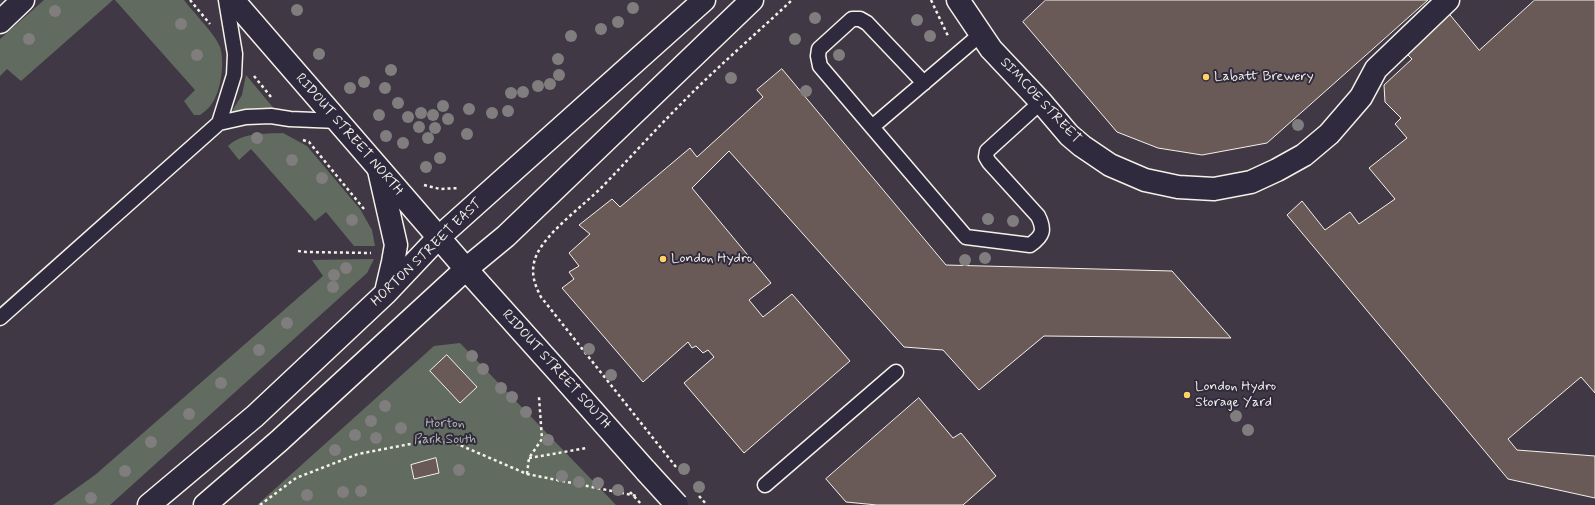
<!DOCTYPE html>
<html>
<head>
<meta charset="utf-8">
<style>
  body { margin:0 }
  canvas { display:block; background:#413845 }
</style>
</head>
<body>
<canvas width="1595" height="505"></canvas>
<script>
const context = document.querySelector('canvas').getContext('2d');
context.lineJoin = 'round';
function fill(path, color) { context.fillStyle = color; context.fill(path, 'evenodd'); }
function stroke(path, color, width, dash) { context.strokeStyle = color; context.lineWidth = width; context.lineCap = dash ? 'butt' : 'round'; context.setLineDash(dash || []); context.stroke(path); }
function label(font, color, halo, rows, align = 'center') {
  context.font = font + ' Mynerve,sans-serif'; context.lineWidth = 4; context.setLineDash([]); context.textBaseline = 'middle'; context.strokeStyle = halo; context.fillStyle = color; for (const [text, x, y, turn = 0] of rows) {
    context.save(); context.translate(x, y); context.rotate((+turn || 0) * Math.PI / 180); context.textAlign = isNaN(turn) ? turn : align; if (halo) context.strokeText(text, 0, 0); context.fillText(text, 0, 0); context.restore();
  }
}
const green = new Path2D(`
  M44,0H113L21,81L7,69L0,76V39Z
  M115,0H184C193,12 215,34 220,47C225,62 221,92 211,105C208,109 204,112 200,115H194L184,101L195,90Z
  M246,75L276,111L260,109L229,116L242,95Z
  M283,133L307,146L360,209L372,230L375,246H354L326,212L315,221L251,149L239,160L228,146C243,132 263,134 283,133Z
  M374,259L367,273L110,505H53L95,475L323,276L312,260Z
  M460,343L616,505H257L434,346Z`);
const building = new Path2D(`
  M1046,0H1428L1267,143L1202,155L1158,148L1117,132L1023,22Z
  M1535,0H1595V393L1581,377L1508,439L1517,450L1595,456V498L1508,479L1287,215L1302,201L1325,230L1350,212L1359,224L1395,199L1369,168L1407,138L1395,124L1401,118L1385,102L1384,85L1412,59L1402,49L1446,10L1479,50Z
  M782,69L946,265L1172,271L1231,338L1044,336L979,390L943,350L904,347L729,151L692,188L771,283L749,300L763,317L792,294L850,361L744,453L684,383L714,357L708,350L703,353L696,346L692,348L688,342L643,382L562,288L574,279L569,272L579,266L569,253L590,234L579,225L612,199L620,207L690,148L697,157L763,97L757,90Z
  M447,355L477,387L460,403L430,371Z
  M919,398L953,438L961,433L996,476L963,505H877L846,502L826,479Z
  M436,458L439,473L414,479L411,465Z`);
const path = new Path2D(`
  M190,0L210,24
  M931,0L948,36
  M254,76L271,97
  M303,140L309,142L364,209
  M424,185L440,189L459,188
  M298,251L306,252L371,253
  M529,458L587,448
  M676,467L541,297C533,282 530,269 537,254C548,231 584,205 602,187C629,159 655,130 682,103C717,67 756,34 792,0
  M527,474L529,458L542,439L539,397
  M699,496L707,505
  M260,505L296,478L358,454L426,441L455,443L527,474L637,496`);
const lane = new Path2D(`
  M226,0L235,54L234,75L219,123L246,117L271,116L290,119L338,121
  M981,34L872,127L966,237L1030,245C1043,236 1045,230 1038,216L989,162L986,157L987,151L1041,102
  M872,127L820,66L818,56L819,49L852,19H860L867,23L924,83
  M0,318L219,123
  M765,485L896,372`);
const street = new Path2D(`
  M233,0L466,269
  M958,0L991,49L1041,102L1069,135L1082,146L1110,165L1145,180L1178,187L1214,189L1251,182L1277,170L1304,155L1329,134L1361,97L1376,69L1448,0
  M0,22L23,0`);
const secondary = new Path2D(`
  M379,170L396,245L393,262L386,292
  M466,269L561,375L646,471
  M149,505L255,416L386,293L438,238L704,0
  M205,505L279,441L466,269L506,236L752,0`);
const pathBridge = new Path2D(`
  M630,492L642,505`);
const secondaryBridge = new Path2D(`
  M646,471L677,505`);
const trees = [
  [633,8],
  [297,10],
  [55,11],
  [815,18],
  [917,20],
  [618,22],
  [181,24],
  [601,29],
  [571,36],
  [930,36],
  [29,39],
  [795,39],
  [319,54],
  [197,55],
  [839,55],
  [558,59],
  [391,70],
  [559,75],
  [731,78],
  [364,82],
  [550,84],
  [538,86],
  [350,88],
  [385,88],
  [806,91],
  [523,92],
  [511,93],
  [398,103],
  [443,106],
  [469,109],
  [508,111],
  [421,113],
  [492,113],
  [379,115],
  [433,115],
  [408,117],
  [448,119],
  [1298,125],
  [419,127],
  [435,128],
  [467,134],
  [386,136],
  [257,138],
  [428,138],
  [403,143],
  [440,158],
  [292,160],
  [426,167],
  [322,178],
  [988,219],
  [352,220],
  [1013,221],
  [985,258],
  [965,260],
  [346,268],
  [334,275],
  [333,287],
  [287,323],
  [589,349],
  [259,350],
  [472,356],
  [483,369],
  [611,375],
  [221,383],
  [501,388],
  [512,397],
  [385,406],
  [526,412],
  [189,414],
  [1236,416],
  [371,421],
  [432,422],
  [401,428],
  [1248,430],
  [355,435],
  [376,438],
  [548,440],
  [151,442],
  [335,450],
  [684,469],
  [459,470],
  [125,471],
  [562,476],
  [579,482],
  [598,483],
  [699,487],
  [618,490],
  [361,491],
  [343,492],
  [307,495],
  [91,498]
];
const markers = [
  [1206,77,4,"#ffd166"],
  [663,259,4,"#ffd166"],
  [1187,395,4,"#ffd166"]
];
const poiNames = [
  ["Labatt Brewery",1214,77],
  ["London Hydro",671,259],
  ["London Hydro",1195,387],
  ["Storage Yard",1195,403]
];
const streetNames = [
  ["SIMCOE STREET",1040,101,47],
  ["RIDOUT STREET NORTH",349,135,49],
  ["HORTON STREET EAST",427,253,-44],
  ["RIDOUT STREET SOUTH",556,370,48]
];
const parkNames = [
  ["Horton",445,424],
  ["Park South",445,440]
];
fill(green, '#626b5f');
fill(building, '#6a5a57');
stroke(building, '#f4f1e8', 1);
stroke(lane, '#f4f1e8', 17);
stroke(street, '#f4f1e8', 25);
stroke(secondary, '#f4f1e8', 25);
stroke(path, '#f4f1e8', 2.5, [3, 3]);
stroke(lane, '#2f2a3d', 14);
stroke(street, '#2f2a3d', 22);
stroke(secondary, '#2f2a3d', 22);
stroke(secondaryBridge, '#f4f1e8', 25, []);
stroke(pathBridge, '#f4f1e8', 2.5, [3, 3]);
stroke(secondaryBridge, '#2f2a3d', 22);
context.fillStyle = '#7f7d7d';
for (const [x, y] of trees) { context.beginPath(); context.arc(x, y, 6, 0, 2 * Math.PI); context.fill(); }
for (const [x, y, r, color] of markers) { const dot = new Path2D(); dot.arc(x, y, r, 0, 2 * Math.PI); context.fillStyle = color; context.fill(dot); stroke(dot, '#2f2a3d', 1.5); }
label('14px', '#f4f1e8', '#2f2a3d', poiNames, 'left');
label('14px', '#f4f1e8', '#2f2a3d', streetNames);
label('14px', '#b2b5aa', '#2f2a3d', parkNames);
</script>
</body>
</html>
